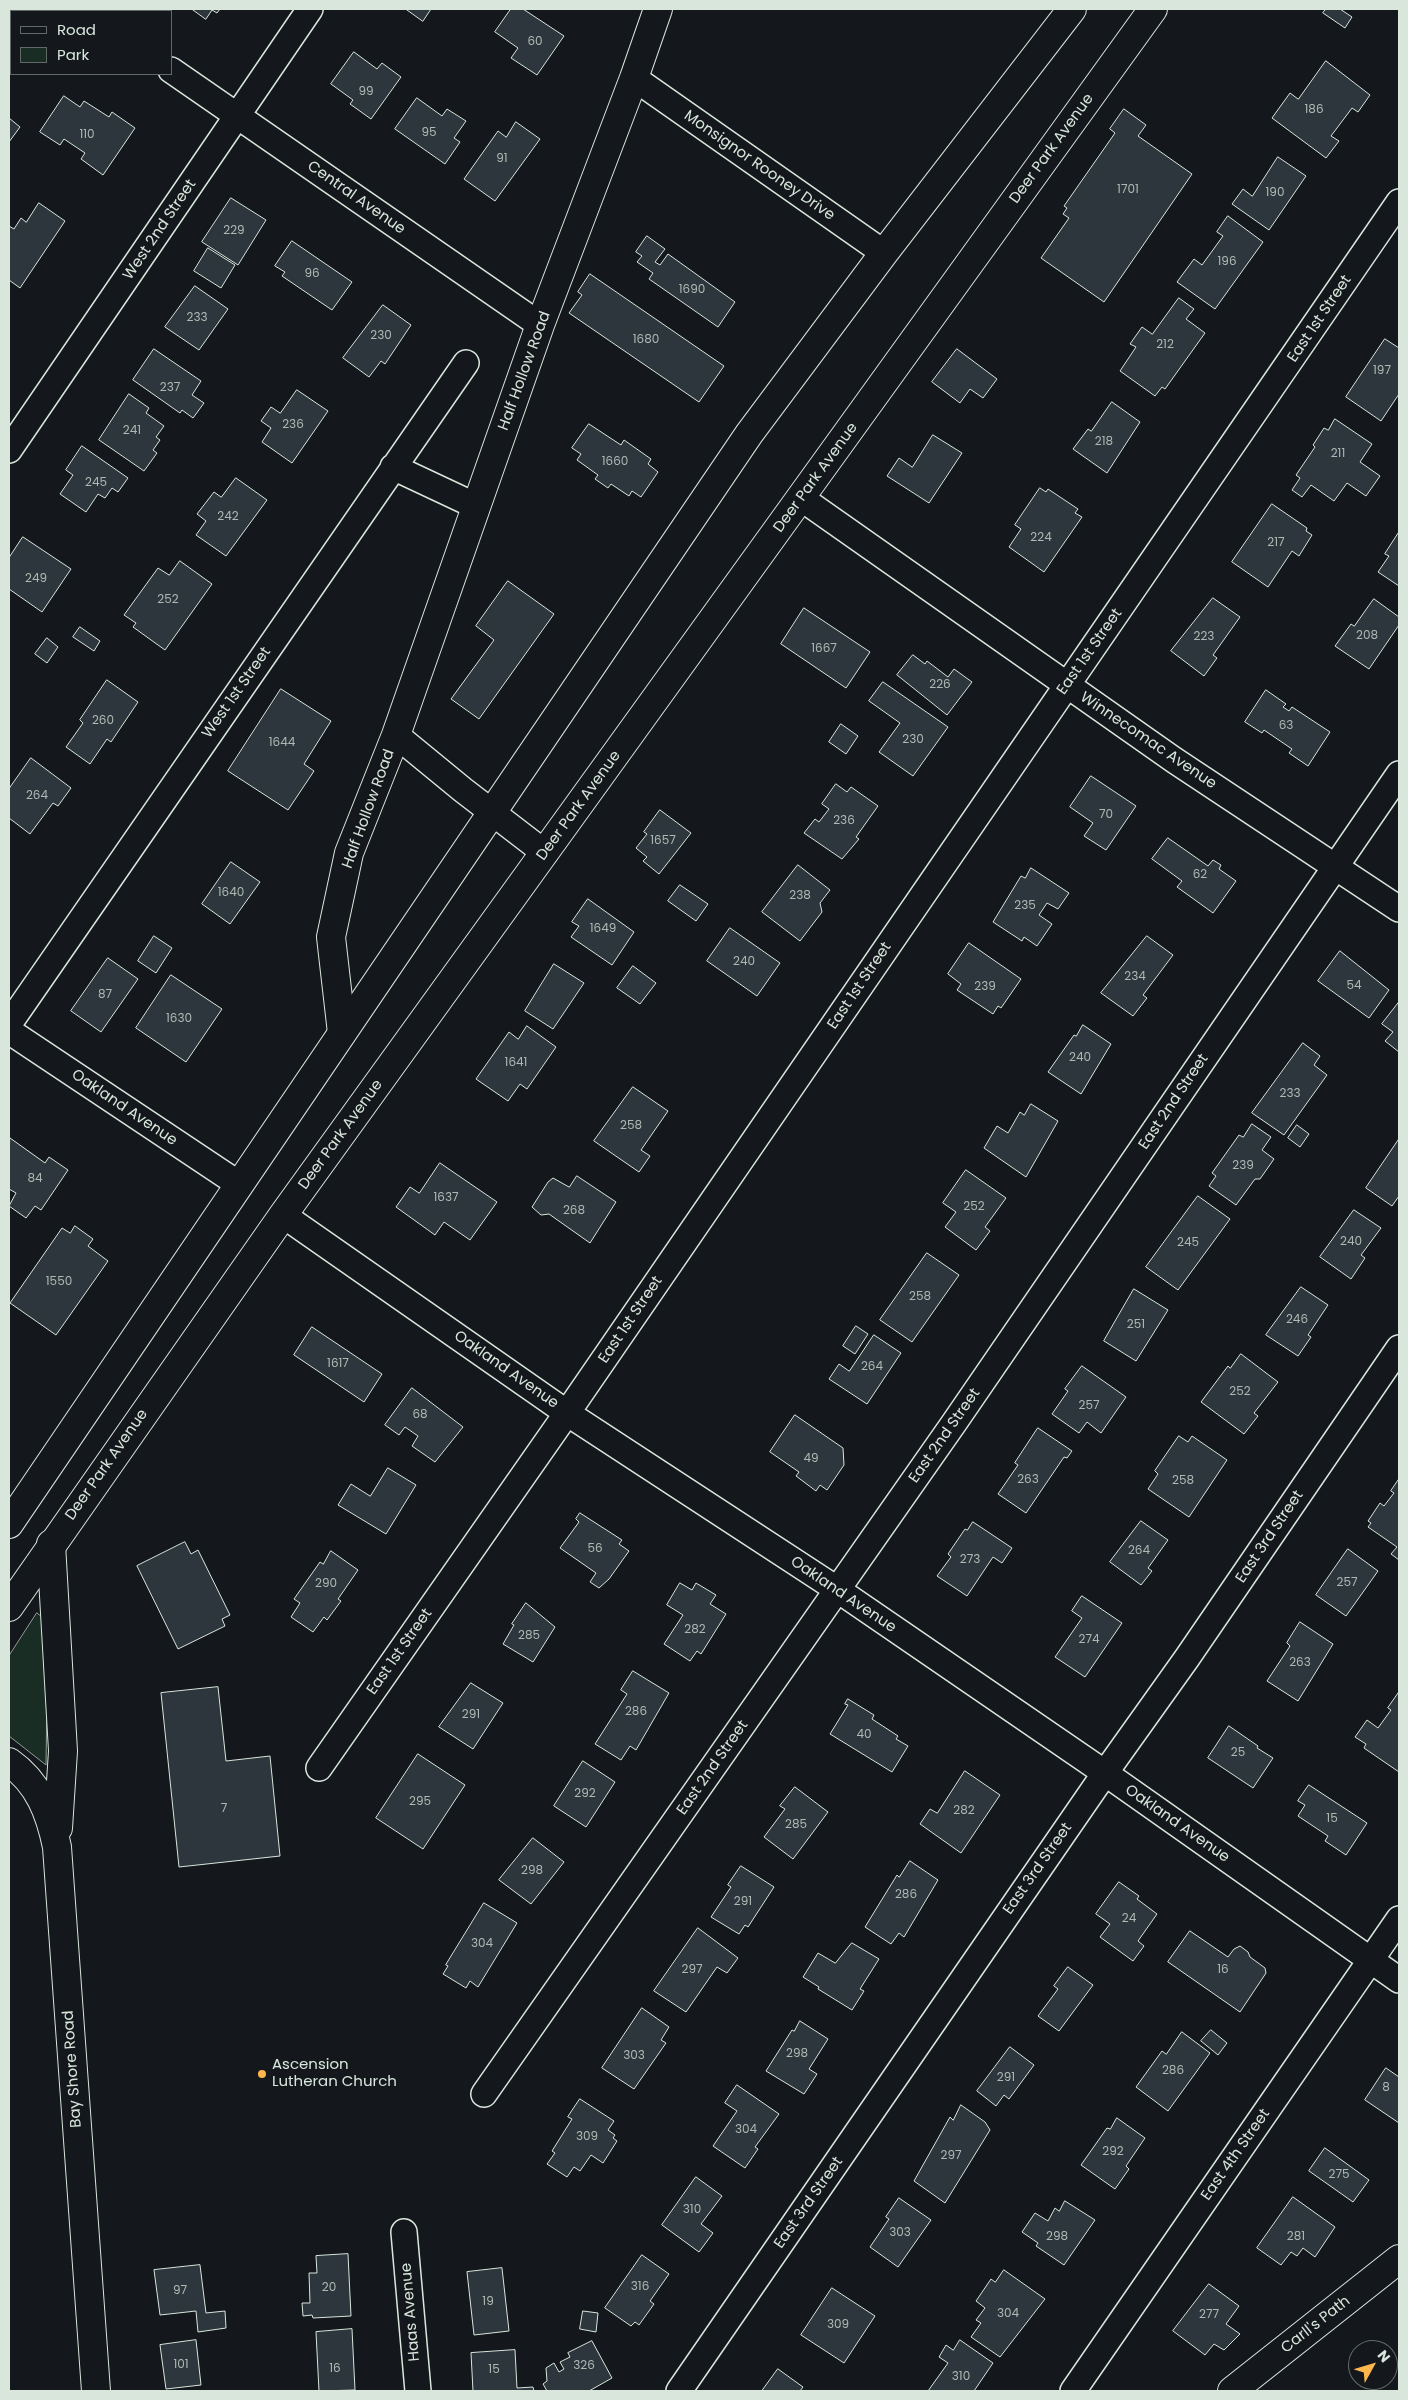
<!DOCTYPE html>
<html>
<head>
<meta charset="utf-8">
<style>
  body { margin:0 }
  #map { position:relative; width:1408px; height:2400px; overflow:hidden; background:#14181c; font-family:Poppins,sans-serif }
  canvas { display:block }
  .frame { position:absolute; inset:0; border:10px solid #d8e6dc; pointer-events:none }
  .legend { position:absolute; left:10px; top:10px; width:162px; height:65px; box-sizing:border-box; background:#14181c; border:1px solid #626a69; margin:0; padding:6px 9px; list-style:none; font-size:15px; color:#d8e6dc }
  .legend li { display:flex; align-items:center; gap:10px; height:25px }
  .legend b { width:25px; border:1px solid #626a69 }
  .north { position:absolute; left:1348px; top:2340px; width:50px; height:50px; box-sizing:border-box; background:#14181c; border:1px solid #626a69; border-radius:50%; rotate:51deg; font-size:14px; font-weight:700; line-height:20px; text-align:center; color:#d8e6dc }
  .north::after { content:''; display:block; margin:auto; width:18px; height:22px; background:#ffb74d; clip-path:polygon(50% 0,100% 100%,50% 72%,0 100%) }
</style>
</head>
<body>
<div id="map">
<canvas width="1408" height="2400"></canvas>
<div class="frame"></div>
<ul class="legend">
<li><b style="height:6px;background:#14181c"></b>Road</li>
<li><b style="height:14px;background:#1a2d24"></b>Park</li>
</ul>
<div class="north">N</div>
</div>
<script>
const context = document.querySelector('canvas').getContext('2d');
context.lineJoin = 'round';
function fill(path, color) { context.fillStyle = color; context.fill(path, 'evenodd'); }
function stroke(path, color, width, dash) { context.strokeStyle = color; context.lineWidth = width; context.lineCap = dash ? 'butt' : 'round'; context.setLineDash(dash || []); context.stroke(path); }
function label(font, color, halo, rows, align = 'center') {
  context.font = font + ' Poppins,sans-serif'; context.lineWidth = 4; context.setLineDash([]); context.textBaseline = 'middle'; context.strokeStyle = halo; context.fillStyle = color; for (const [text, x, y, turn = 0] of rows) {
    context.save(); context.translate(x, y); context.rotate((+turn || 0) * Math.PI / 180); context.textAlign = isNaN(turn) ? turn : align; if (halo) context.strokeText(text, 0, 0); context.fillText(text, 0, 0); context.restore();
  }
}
const green = new Path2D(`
  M37,1613L48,1622L46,1765L9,1736V1656Z`);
const building = new Path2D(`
  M192,9H220L217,13L212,10L206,19Z
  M406,9H431L423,21Z
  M511,9H523L564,36L537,75L511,58L518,48L495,32Z
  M1326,9H1340L1352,17L1345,28L1323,13Z
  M11,35V69L9,72V38Z
  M354,52L377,69L382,63L401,77L371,119L350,104L353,100L331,84Z
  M1326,61L1370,95L1358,112L1352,108L1331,136L1339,141L1326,158L1272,118L1290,93L1298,99Z
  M64,96L80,107L84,101L109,117L112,112L135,128L103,175L81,159L85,153L64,139L60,145L40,132Z
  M417,98L442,116L447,109L466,121L454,138L460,142L445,164L395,129Z
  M1124,109L1146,125L1138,136L1192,174L1104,302L1041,258L1069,218L1063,214L1067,208L1064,206L1115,133L1110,129Z
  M9,118L20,127L9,142Z
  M516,122L540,139L495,201L464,179L498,131L506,137Z
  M1278,157L1306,176L1269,230L1232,204L1243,189L1252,196Z
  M231,198L266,220L238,265L202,242Z
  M39,203L65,221L20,288L9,280V226L14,229L21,218L26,222Z
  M1228,216L1263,242L1215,309L1177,282L1194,259L1202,265L1223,236L1217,232Z
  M647,236L665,249L655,262L660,265L668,254L735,302L718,327L649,279L653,273L637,262L642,256L636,252Z
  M292,241L352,282L332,310L282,276L285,272L275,266Z
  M208,248L235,265L221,288L194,271Z
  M590,274L724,366L699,402L569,313L582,295L578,292Z
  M195,286L228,309L199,350L165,327Z
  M1179,298L1194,309L1186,319L1205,333L1165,389L1162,387L1155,396L1120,371L1136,347L1130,344L1142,327L1152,334Z
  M383,305L411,325L385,364L381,361L369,377L343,358Z
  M1385,339L1399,348V394L1381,421L1346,397Z
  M154,349L201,381L192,395L204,403L193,418L182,410L180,413L133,380Z
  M957,349L997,379L983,398L970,389L960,403L932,382Z
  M297,390L328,411L292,463L262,442L271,428L261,421L271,407L280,413Z
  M129,394L149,408L146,413L164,426L156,437L160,440L153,450L157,453L144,471L99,440Z
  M1112,402L1140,422L1107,473L1073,449L1088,429L1091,431Z
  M1335,419L1372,444L1360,462L1380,476L1366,496L1347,483L1334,501L1311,485L1302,497L1292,490L1300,478L1296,475L1315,447L1313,445L1324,428L1328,430Z
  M589,424L621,445L624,440L651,459L648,464L658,472L641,497L632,491L629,496L611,484L608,488L595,479L598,475L577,460L581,454L572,448Z
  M933,435L962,453L929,503L887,476L899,458L912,467Z
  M82,446L128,478L118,492L112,488L105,498L98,494L86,512L60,494L73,475L66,470Z
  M236,478L267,500L226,556L196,535L206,521L197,514L214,492L221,497Z
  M1040,488L1046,492L1048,489L1078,509L1075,513L1082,517L1044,572L1009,547L1021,529L1015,525Z
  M1272,504L1307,528L1306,531L1312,535L1299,556L1292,551L1268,587L1232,562Z
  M1399,532V586L1378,572L1389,556L1385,554Z
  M23,537L71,569L42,612L9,589V558Z
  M180,561L212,584L165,650L133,627L136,623L124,615L158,568L169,575Z
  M508,581L554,614L479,719L451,699L494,640L476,626Z
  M1213,598L1240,617L1213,655L1217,658L1204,676L1171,651Z
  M1374,599L1399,617V625L1369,669L1335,646L1351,624L1354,626Z
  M804,608L870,652L846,688L781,644Z
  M80,627L100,641L94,651L73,637Z
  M47,638L58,647L47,663L35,654Z
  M913,655L925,664L927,661L948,677L954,669L972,682L947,715L897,675Z
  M107,680L138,702L111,742L107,739L90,764L66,747L83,723L80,720Z
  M883,682L948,727L913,776L879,752L900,723L869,701Z
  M281,689L331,721L304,764L314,771L288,810L228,771Z
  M1266,690L1286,704L1283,707L1289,711L1292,707L1330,732L1308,766L1289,753L1292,749L1264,730L1262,733L1245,722Z
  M841,724L858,736L846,754L829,742Z
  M31,758L71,788L58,806L53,803L30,834L9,818V789Z
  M1091,776L1136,806L1106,850L1084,836L1093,823L1070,807Z
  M836,784L847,792L851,787L878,806L856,837L859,839L842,859L804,833L815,819L819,822L829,809L822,804Z
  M660,810L691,833L659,874L643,861L647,857L636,848L647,834L644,832Z
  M1168,838L1208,866L1213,860L1221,865L1219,869L1236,881L1213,913L1177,887L1182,881L1152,859Z
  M231,862L260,882L230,924L202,904Z
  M798,865L830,890L820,903L822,912L800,941L762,912Z
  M1031,868L1069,893L1058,909L1047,903L1039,915L1052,924L1037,946L1024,937L1022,941L993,922L1021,876L1025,878Z
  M680,885L708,904L696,921L668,901Z
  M588,899L634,932L612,965L571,937L579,926L572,922Z
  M730,928L780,963L757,996L707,961Z
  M154,936L172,948L156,973L138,961Z
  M1147,936L1173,955L1143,995L1147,998L1133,1016L1101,993Z
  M969,943L1021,979L1001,1008L998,1006L993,1014L957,990L961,984L948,974Z
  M1340,951L1389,990L1369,1018L1318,981Z
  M108,958L138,979L101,1032L71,1011Z
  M554,964L584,983L553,1029L525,1011Z
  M633,966L656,983L640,1004L617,988Z
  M171,975L222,1009L186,1062L136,1028Z
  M1399,1002V1052L1385,1041L1393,1032L1382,1024Z
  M1083,1025L1111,1044L1081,1094L1048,1072L1074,1035L1076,1036Z
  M527,1026L556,1047L527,1089L520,1084L508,1101L476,1079L509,1032L518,1039Z
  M1303,1043L1320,1056L1314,1065L1327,1075L1284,1135L1252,1113Z
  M633,1087L668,1111L641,1150L650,1156L639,1172L594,1141Z
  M1031,1104L1058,1121L1026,1177L984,1148L997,1126L1008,1133L1020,1112L1024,1115Z
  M1252,1124L1271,1137L1262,1150L1274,1159L1260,1179H1255L1236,1205L1209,1186L1216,1176L1212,1173L1239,1135L1243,1137Z
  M1297,1125L1309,1134L1300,1147L1288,1138Z
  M10,1138L45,1163L49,1157L68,1170L41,1210L35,1206L26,1218L9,1206L16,1193L9,1189Z
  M1399,1139V1196L1392,1206L1366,1188Z
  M440,1163L497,1202L470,1240L444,1222L435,1235L396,1207L410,1187L419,1193Z
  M966,1170L1006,1198L985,1227L990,1231L976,1250L945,1227L956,1212L943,1203Z
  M577,1176L616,1202L590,1243L549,1214L541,1215L532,1207L548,1182L553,1178L569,1187Z
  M1198,1196L1230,1219L1178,1290L1146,1267Z
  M1354,1210L1381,1228L1361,1255L1365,1258L1351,1279L1320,1257Z
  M75,1226L93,1239L88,1246L108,1261L56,1335L10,1303L62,1228L70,1233Z
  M927,1253L959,1275L912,1342L880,1320Z
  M1301,1287L1328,1305L1308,1335L1311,1337L1298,1356L1266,1335Z
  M1134,1289L1168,1310L1136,1361L1104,1341Z
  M856,1326L868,1334L855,1354L843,1346Z
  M312,1327L382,1374L364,1402L294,1355Z
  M874,1335L901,1353L867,1404L829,1379L839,1364L849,1371Z
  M1241,1354L1278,1382L1254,1413L1258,1416L1244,1434L1201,1402L1228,1366L1230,1368Z
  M1082,1366L1126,1397L1101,1433L1087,1422L1079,1433L1052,1414L1068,1391L1065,1389Z
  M412,1388L463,1427L435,1462L412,1446L418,1436L405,1427L399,1435L385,1425Z
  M795,1415L843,1448L844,1465L827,1490L820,1485L816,1491L796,1476L799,1472L770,1452Z
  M1038,1428L1072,1451L1067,1458L1064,1457L1026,1513L998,1494L1018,1465L1015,1463Z
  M1179,1436L1188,1442L1192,1436L1227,1460L1189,1517L1148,1489L1158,1474L1155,1471Z
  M388,1468L416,1485L386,1534L338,1505L351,1484L370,1496Z
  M1399,1479V1560L1391,1554L1397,1547L1368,1527L1371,1523L1368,1521L1380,1503L1384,1506L1394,1493L1391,1491Z
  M580,1513L622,1540L619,1544L629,1551L609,1579L599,1588L590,1582L596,1573L560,1548L579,1522L576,1519Z
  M1141,1521L1168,1540L1148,1568L1152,1571L1141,1585L1110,1562Z
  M973,1522L1012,1548L1002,1563L993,1557L967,1596L937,1576L951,1557L948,1554L965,1529L967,1530Z
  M185,1542L191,1554L198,1550L230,1615L222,1619L225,1626L178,1649L137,1566Z
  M1348,1549L1378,1571L1346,1616L1316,1595Z
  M331,1551L358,1570L338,1599L341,1601L327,1620L324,1617L313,1632L291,1617L300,1603L294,1599L320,1562L323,1564Z
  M680,1583L692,1590L696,1583L716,1595L710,1604L726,1614L701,1654L697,1651L690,1661L664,1644L683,1615L667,1605Z
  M1082,1596L1122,1623L1085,1677L1055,1657L1082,1618L1072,1611Z
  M526,1603L555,1627L533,1662L503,1644L514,1625L512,1624Z
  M1300,1622L1333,1644L1298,1701L1267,1681L1290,1646L1287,1643Z
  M633,1671L669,1693L636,1750L630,1746L621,1760L595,1744L627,1694L621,1690Z
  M471,1683L503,1703L473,1749L439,1727Z
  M218,1687L226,1761L270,1756L280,1856L179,1867L161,1693Z
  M1399,1692V1772L1364,1748L1366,1744L1355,1737L1367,1720L1378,1728L1391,1710L1388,1708Z
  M848,1699L874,1715L872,1719L898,1736L896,1739L908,1746L892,1772L830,1734L848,1705L845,1704Z
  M1229,1726L1258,1746L1257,1748L1273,1758L1253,1788L1208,1758Z
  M418,1754L465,1785L423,1849L376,1818Z
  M583,1761L615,1782L586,1827L554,1806Z
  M965,1771L1000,1795L961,1853L920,1824L930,1809L937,1813Z
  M1309,1785L1367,1823L1346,1855L1325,1841L1328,1836L1298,1816L1305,1805L1298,1801Z
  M795,1787L828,1812L793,1859L764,1837L785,1809L780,1806Z
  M533,1838L564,1862L531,1904L499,1880Z
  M910,1861L938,1880L904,1937L899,1933L891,1944L865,1927L897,1875L899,1877Z
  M741,1866L774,1887L748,1927L745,1925L739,1934L711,1917L731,1887L728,1885Z
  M1119,1882L1139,1896L1137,1899L1157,1914L1138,1941L1144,1946L1133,1961L1100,1937L1110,1924L1096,1914Z
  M484,1903L517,1923L478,1987L470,1981L466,1988L443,1974L448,1966L446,1965Z
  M698,1928L738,1958L727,1973L717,1967L686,2012L654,1991Z
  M1190,1931L1228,1957L1234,1949L1240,1946L1248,1952L1250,1957L1265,1968L1266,1973L1240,2012L1168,1962Z
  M852,1943L879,1959L860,1989L864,1991L852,2010L818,1989L819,1987L803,1977L818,1953L835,1963Z
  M1068,1967L1093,1985L1059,2031L1038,2016L1058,1989L1054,1986Z
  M642,2008L669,2027L661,2040L666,2043L634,2089L602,2068Z
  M800,2021L828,2039L809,2069L817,2074L804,2094L766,2071L792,2030L794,2031Z
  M1211,2030L1227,2043L1218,2055L1201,2041Z
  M1182,2032L1210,2053L1168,2111L1136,2087L1162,2051L1166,2054Z
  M1010,2047L1034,2065L1009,2099L1004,2095L996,2106L977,2091Z
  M1386,2068L1399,2077V2123L1365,2100Z
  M737,2085L779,2114L755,2147L758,2149L745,2168L713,2146L737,2111L725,2103Z
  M580,2099L614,2121L608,2130L615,2135L613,2138L617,2141L603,2163L591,2155L580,2171L574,2167L567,2177L547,2164L555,2153L552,2151L572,2119L568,2117Z
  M961,2105L985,2122L990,2130L945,2203L914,2181L950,2117L953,2120Z
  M1117,2118L1145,2138L1126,2166L1129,2169L1115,2189L1081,2165L1107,2128L1110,2129Z
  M1325,2148L1369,2180L1353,2202L1309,2171Z
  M696,2177L722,2196L701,2224L713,2233L699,2252L662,2225Z
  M1293,2197L1335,2227L1315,2257L1303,2248L1297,2256L1291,2252L1281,2265L1257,2248Z
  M899,2198L931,2220L898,2267L870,2247L889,2219L886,2217Z
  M1065,2201L1095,2220L1064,2265L1036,2246L1038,2243L1022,2232L1035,2213L1048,2221L1055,2208L1059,2211Z
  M348,2254L351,2316L313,2318L312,2315L303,2316L302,2303H310L309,2273H317L316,2256Z
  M642,2255L669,2274L650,2301L654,2304L639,2325L635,2322L631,2326L605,2308Z
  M200,2265L206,2313L225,2311L226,2328L198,2332L196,2311L160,2315L154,2270Z
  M502,2268L509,2331L474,2335L467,2272Z
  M1004,2270L1045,2299L1000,2357L971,2337L981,2323L976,2320L985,2308L976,2301L991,2279L995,2282Z
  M1209,2284L1239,2306L1226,2324L1240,2334L1224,2350L1214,2344L1205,2355L1173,2331Z
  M832,2288L875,2316L844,2363L801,2335Z
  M583,2311L598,2313L596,2332L580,2329Z
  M352,2329L355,2390L319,2391L316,2332Z
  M196,2340L201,2385L166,2389L160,2345Z
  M960,2340L993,2363L974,2391H928L948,2363L939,2357L946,2345L953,2350Z
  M592,2341L612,2378L589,2391H547L543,2384L547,2381L546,2368L554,2363L559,2372L564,2369L560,2362L570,2357L568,2353Z
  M515,2350L517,2388L533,2387L534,2391H473L471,2353Z
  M778,2369L803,2387L800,2391H762Z`);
const minor = new Path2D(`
  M82,9L85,11
  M171,70L540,325
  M634,78L884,253
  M9,450L310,9
  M393,467L476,506
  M801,498L1174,760L1399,909
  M396,735L463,790L545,853
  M9,1024L466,363
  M9,1031L240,1185
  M283,1215L567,1413L838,1590L1105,1773L1399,1980
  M319,1768L567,1413L1399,202
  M484,2094L954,1423L1399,774
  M404,2232L418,2391
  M679,2391L1105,1773L1187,1658L1399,1348
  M1073,2391L1399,1919`);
const tertiary = new Path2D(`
  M342,1033L331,937L349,853L396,735L540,325L634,78L658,9
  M1232,2391L1399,2259`);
const secondary = new Path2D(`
  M51,1544L63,1751L58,1828
  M9,1762C39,1783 50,1813 57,1847L96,2391`);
const primary = new Path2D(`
  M9,1524L749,434L884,253L1072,9
  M9,1607L283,1215L1153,9`);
const markers = [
  [262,2074,5,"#ffb74d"]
];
const numberNames = [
  ["60",535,42],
  ["99",366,92],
  ["186",1314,110],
  ["95",429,133],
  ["110",87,135],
  ["91",502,159],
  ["1701",1128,190],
  ["190",1275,193],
  ["229",234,231],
  ["196",1227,262],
  ["96",312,274],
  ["1690",692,290],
  ["233",197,318],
  ["230",381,336],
  ["1680",646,340],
  ["212",1165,345],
  ["197",1382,371],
  ["237",170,388],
  ["236",293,425],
  ["241",132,431],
  ["218",1104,442],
  ["211",1338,454],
  ["1660",615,462],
  ["245",96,483],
  ["242",228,517],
  ["224",1041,538],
  ["217",1276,543],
  ["249",36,579],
  ["252",168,600],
  ["208",1367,636],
  ["223",1204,637],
  ["1667",824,649],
  ["226",940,685],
  ["260",103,721],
  ["63",1286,726],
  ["230",913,740],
  ["1644",282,743],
  ["264",37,796],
  ["70",1106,815],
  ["236",844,821],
  ["1657",663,841],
  ["62",1200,875],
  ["1640",231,893],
  ["238",800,896],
  ["235",1025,906],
  ["1649",603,929],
  ["240",744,962],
  ["234",1135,977],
  ["54",1354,986],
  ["239",985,987],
  ["87",105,995],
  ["1630",179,1019],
  ["240",1080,1058],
  ["1641",516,1063],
  ["233",1290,1094],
  ["258",631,1126],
  ["239",1243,1166],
  ["84",35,1179],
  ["1637",446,1198],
  ["252",974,1207],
  ["268",574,1211],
  ["240",1351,1242],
  ["245",1188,1243],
  ["1550",59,1282],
  ["258",920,1297],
  ["246",1297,1320],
  ["251",1136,1325],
  ["1617",338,1364],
  ["264",872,1367],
  ["252",1240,1392],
  ["257",1089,1406],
  ["68",420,1415],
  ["49",811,1459],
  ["263",1028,1480],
  ["258",1183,1481],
  ["56",595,1549],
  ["264",1139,1551],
  ["273",970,1560],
  ["257",1347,1583],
  ["290",326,1584],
  ["282",695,1630],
  ["285",529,1636],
  ["274",1089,1640],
  ["263",1300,1663],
  ["286",636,1712],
  ["291",471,1715],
  ["40",864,1735],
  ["25",1238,1753],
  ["292",585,1794],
  ["295",420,1802],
  ["7",224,1809],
  ["282",964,1811],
  ["15",1332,1819],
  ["285",796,1825],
  ["298",532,1871],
  ["286",906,1895],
  ["291",743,1902],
  ["24",1129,1919],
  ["304",482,1944],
  ["297",692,1970],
  ["16",1223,1970],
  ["298",797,2054],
  ["303",634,2056],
  ["286",1173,2071],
  ["291",1006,2078],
  ["8",1386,2088],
  ["304",746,2130],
  ["309",587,2137],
  ["292",1113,2152],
  ["297",951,2156],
  ["275",1339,2175],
  ["310",692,2210],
  ["303",900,2233],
  ["298",1057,2237],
  ["281",1296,2237],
  ["316",640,2287],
  ["20",329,2288],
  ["97",180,2291],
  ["19",488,2302],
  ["304",1008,2314],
  ["277",1209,2315],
  ["309",838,2325],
  ["101",181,2365],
  ["326",584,2366],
  ["16",335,2369],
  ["15",494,2370],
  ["310",961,2377]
];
const streetNames = [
  ["Deer Park Avenue",1052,149,-54],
  ["Monsignor Rooney Drive",759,166,35],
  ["Central Avenue",356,198,35],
  ["West 2nd Street",160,230,-56],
  ["East 1st Street",1320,319,-56],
  ["Half Hollow Road",525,371,-70],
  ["Deer Park Avenue",816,478,-54],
  ["East 1st Street",1090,652,-55],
  ["West 1st Street",237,693,-55],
  ["Winnecomac Avenue",1148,741,34],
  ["Deer Park Avenue",579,806,-54],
  ["Half Hollow Road",369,809,-70],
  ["East 1st Street",860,986,-56],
  ["East 2nd Street",1174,1102,-56],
  ["Oakland Avenue",124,1108,34],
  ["Deer Park Avenue",341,1135,-54],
  ["East 1st Street",631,1320,-56],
  ["Oakland Avenue",506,1370,35],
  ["East 2nd Street",945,1436,-55],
  ["Deer Park Avenue",107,1465,-55],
  ["East 3rd Street",1270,1537,-56],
  ["Oakland Avenue",843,1595,34],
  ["East 1st Street",400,1652,-55],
  ["East 2nd Street",713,1768,-55],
  ["Oakland Avenue",1177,1824,35],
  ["East 3rd Street",1038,1869,-55],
  ["Bay Shore Road",73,2069,-94],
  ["East 4th Street",1236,2155,-55],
  ["East 3rd Street",809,2203,-55],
  ["Haas Avenue",411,2312,-95],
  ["Carll's Path",1316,2325,-38]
];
const poiNames = [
  ["Ascension",272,2065],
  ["Lutheran Church",272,2082]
];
fill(green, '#1a2d24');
stroke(green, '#939e99', 1);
fill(building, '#2c363c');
stroke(building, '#d8e6dc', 1);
stroke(minor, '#d8e6dc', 28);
stroke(tertiary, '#d8e6dc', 30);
stroke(secondary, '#d8e6dc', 30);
stroke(primary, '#d8e6dc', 30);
stroke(minor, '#14181c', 25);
stroke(tertiary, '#14181c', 28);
stroke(secondary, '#14181c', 28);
stroke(primary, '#14181c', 28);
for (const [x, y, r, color] of markers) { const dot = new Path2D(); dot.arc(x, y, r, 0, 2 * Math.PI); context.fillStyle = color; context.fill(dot); stroke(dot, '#14181c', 2); }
label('12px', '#adbab4', null, numberNames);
label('15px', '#d8e6dc', '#14181c', streetNames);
label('15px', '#d8e6dc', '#14181c', poiNames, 'left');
</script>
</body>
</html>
